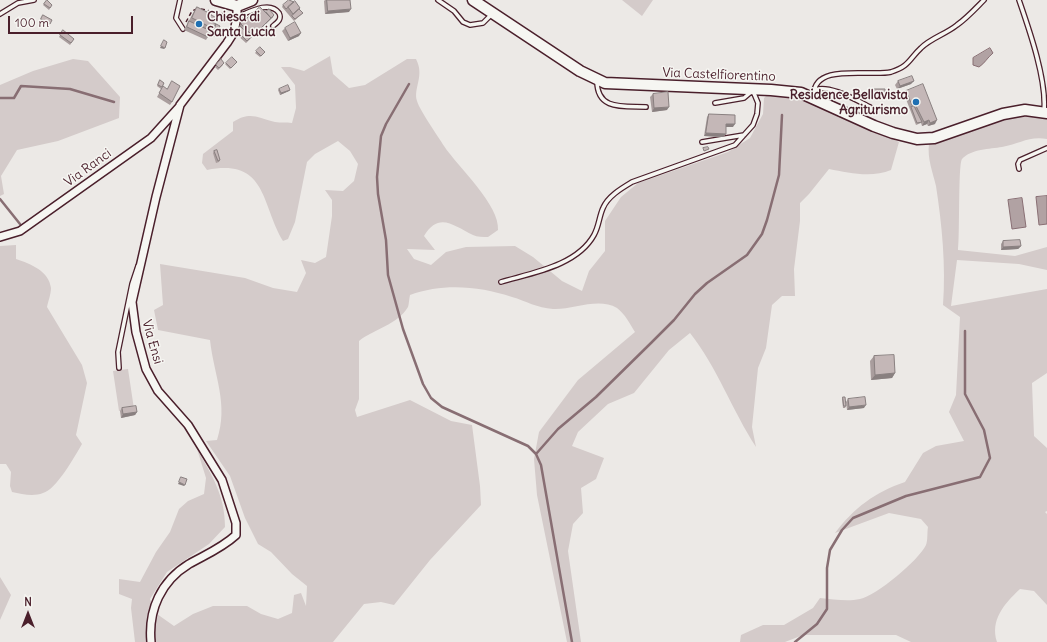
<!DOCTYPE html>
<html>
<head>
<meta charset="utf-8">
<style>
  body { margin:0 }
  #map { position:relative; width:1047px; height:642px; overflow:hidden; background:#ece9e6; font-family:Delius,sans-serif }
  canvas { display:block }
  .north { position:absolute; left:8px; top:594px; width:40px; height:40px; -webkit-text-stroke:3px #f6f6f2; paint-order:stroke; rotate:0deg; font-size:11px; font-weight:700; line-height:16px; text-align:center; color:#4a1f2b }
  .north::after { content:''; display:block; margin:auto; width:14px; height:18px; background:#4a1f2b; clip-path:polygon(50% 0,100% 100%,50% 72%,0 100%) }
  .scale { position:absolute; left:8px; top:16px; width:125px; height:18px; box-sizing:border-box; border:2px solid #4a1f2b; border-top:0; padding-left:5px; font-size:12px; line-height:14px; white-space:nowrap; color:#4a1f2b; -webkit-text-stroke:3px #f6f6f2; paint-order:stroke }
</style>
</head>
<body>
<div id="map">
<canvas width="1047" height="642"></canvas>
<div class="north">N</div>
<div class="scale">100 m</div>
</div>
<script>
const context = document.querySelector('canvas').getContext('2d');
context.lineJoin = 'round';
function fill(path, color) { context.fillStyle = color; context.fill(path, 'evenodd'); }
function stroke(path, color, width, dash) { context.strokeStyle = color; context.lineWidth = width; context.lineCap = dash ? 'butt' : 'round'; context.setLineDash(dash || []); context.stroke(path); }
function label(font, color, halo, rows, align = 'center') {
  context.font = font + ' Delius,sans-serif'; context.lineWidth = 3; context.setLineDash([]); context.textBaseline = 'middle'; context.strokeStyle = halo; context.fillStyle = color; for (const [text, x, y, turn = 0] of rows) {
    context.save(); context.translate(x, y); context.rotate((+turn || 0) * Math.PI / 180); context.textAlign = isNaN(turn) ? turn : align; if (halo) context.strokeText(text, 0, 0); context.fillText(text, 0, 0); context.restore();
  }
}
const green = new Path2D(`
  M622,0H653L642,16Z
  M330,56L333,74L349,88L365,85L407,59H416C425,76 413,88 417,101C420,111 438,136 444,146C458,167 500,205 498,230L488,237C483,237 477,237 473,235C454,226 439,211 424,236L435,250L407,249L414,259L431,265L446,252L466,247L515,246L533,257L562,281L582,291L589,271L605,251V221L621,197L638,183L728,152L750,138L763,114L764,98L769,93L805,99L899,142L891,170C872,178 849,173 829,169L809,194L800,203V221L794,269L795,296H782L772,305L766,348L758,368L752,427L756,447C732,410 717,367 690,333L669,350L634,393L608,404L578,432L572,446L604,458L596,479L581,488L583,513L573,524L568,551L581,642H567L537,495L534,459L539,432L578,380L635,332C630,324 625,314 617,308C598,297 573,310 553,309C537,308 526,301 512,297C479,286 443,283 410,295C409,299 409,304 408,307C397,325 374,329 359,341V399L355,410L357,417L410,400L451,421L472,425L480,486L481,505L430,560L394,605L381,602L364,604L333,642H135L131,608L132,599L119,594V579L140,582L156,552L170,532L179,509L188,501L204,494L206,478L197,449C212,476 225,495 225,527L209,544L167,572L150,599L157,614L174,626L193,614L213,606H247L261,614L278,619L292,613L294,595L301,593L306,606L307,586L292,574L271,552L258,544L245,518L230,476L206,441L217,440C229,404 214,376 210,340L158,330L154,310L163,305L160,264L245,278L273,288L297,292L306,273L301,260L315,263L326,257L332,216V200L325,190L343,191L354,181L358,164L350,151L338,141L315,154L307,162L295,222L288,239L283,241C261,204 267,158 207,170L202,163L203,154L233,131V122C251,111 257,118 275,122C281,123 286,122 292,123L296,108L295,85L281,67H290L304,71Z
  M73,59L88,61L120,97L119,118L58,141L17,150L1,176L4,194L0,196V85L33,71Z
  M1035,114L1047,119V139C1028,136 1020,144 1002,147C990,149 971,149 962,159C958,164 960,237 958,250L1015,256L1047,247V270L1019,264L957,260L951,306L1047,289V373L1032,383L1034,436L1047,448V511L1045,512L1047,514V605L1034,591L1020,589C1004,604 990,620 997,642H911L896,635H803L785,642H740L741,635L763,625H784L813,608L820,598C833,599 847,602 860,599C877,595 918,561 926,545C928,540 927,532 928,527L921,519L889,513L835,533C854,508 875,492 905,482L923,453L936,446L964,441L949,412L956,395L960,317L943,305C946,266 942,225 936,186C933,173 927,158 929,144L1005,117Z
  M16,245V259C31,264 49,271 51,288C51,294 48,302 47,307L82,365L87,383L76,435L82,444C75,456 56,490 43,493C33,497 22,494 12,492L10,486L11,472L6,464H0V246Z
  M128,369L134,409L119,411L113,371Z
  M0,577L11,595L0,620Z`);
const water = new Path2D(`
  M990,48L993,53C987,58 985,63 979,67L973,65V58Z
  M1047,196V224L1039,225L1036,197Z
  M1022,198L1026,227L1012,229L1008,200Z`);
const stream = new Path2D(`
  M409,84L386,124L381,136L377,177L378,194L386,240L388,275L403,329L423,384L431,398L442,407L528,446L536,454L541,465L572,642
  M0,98H14L21,86L70,89L114,102
  M0,199L20,224
  M536,454L558,429L596,397L652,342L674,320L695,294L707,283L747,255L762,234L767,220L779,175L782,115
  M795,642L817,624L827,609V568L830,550L842,530L853,518L906,496L980,477L990,458L984,430L965,394V331`);
const path = new Path2D(`
  M201,9L230,15
  M186,22L192,11L197,9`);
const lane = new Path2D(`
  M180,0L176,18L183,29
  M438,0L454,11L463,22L470,25L483,23L492,14
  M1019,0C1029,29 1047,80 1044,111
  M0,14L18,3L34,0
  M237,17C249,12 270,0 279,13C282,19 278,22 273,26
  M597,81C597,111 624,106 646,107
  M813,91C826,82 858,101 870,107
  M814,96C812,62 871,77 891,72C910,66 909,59 921,48C931,38 946,34 957,25C967,18 975,9 984,0
  M715,103L744,98L751,92
  M702,142L744,135
  M1019,169L1018,164L1020,160L1047,148
  M501,282C531,273 577,266 594,235C599,226 599,217 603,208C608,196 622,188 632,182L735,145L753,125L757,114L758,103L753,91
  M119,368L118,352L132,284L138,266`);
const street = new Path2D(`
  M0,237L20,231L151,138L179,107
  M151,642C148,610 161,581 189,564C205,555 222,548 236,535V523L222,480L188,425L158,391L146,369L136,332L132,302L156,197L180,105L227,43L234,32L237,17V6`);
const secondary = new Path2D(`
  M216,0L237,6L252,0
  M473,0L580,71L605,83L771,90L801,93L874,126L893,133L917,139L934,138L1003,114L1025,110L1047,113`);
const wall = new Path2D(`
  M47,0L52,5L49,10L43,5Z
  M325,0H350L349,12L325,14L324,1Z
  M283,5L300,8L299,9L303,13L294,21L282,7Z
  M197,7L211,15L215,36L214,37L209,35L206,40L184,30L193,13Z
  M266,12L273,17L246,43L236,34L239,27L241,24Z
  M43,15L52,20L48,25L40,20Z
  M285,28L299,36L288,41L282,31Z
  M63,30L74,39L70,45L59,37Z
  M260,47L265,52L260,57L255,53Z
  M221,59L223,65L218,70L215,67Z
  M237,62L230,69L225,64L226,63Z
  M160,80L164,83L161,89L157,86Z
  M898,81L911,84L897,89L895,85Z
  M163,86L172,102L170,105L157,97Z
  M279,89L290,90L289,91L280,95L278,90Z
  M873,89L883,100H871V93Z
  M906,91L935,124L928,126L927,124L922,126L921,123L916,125L904,94Z
  M653,94L667,110L652,112L650,97Z
  M709,114L733,127H726V134L723,137L704,136L707,117Z
  M214,151L220,160L219,162L216,163L213,153Z
  M1003,241L1021,246L1018,249L1001,250V244Z
  M874,356L895,373L892,378L871,380L870,361Z
  M843,397L846,406L845,408H843L842,399Z
  M848,399L864,408L847,410L846,402Z
  M122,408L137,412L135,415L121,418L120,411Z`);
const shadedWall = new Path2D(`
  M351,9L349,12L325,14L328,11Z
  M274,15L273,17L250,39Z
  M301,33L299,36L288,41L290,38Z
  M161,46L165,48L164,49L160,48Z
  M914,81L911,84L897,89L900,86Z
  M290,90L289,91L280,95L281,93Z
  M885,96L883,100H871L874,97Z
  M669,107L667,110L652,112L654,108Z
  M929,120L927,124L922,126L924,122Z
  M937,120L935,124L928,126L930,123Z
  M726,124H735L733,127H724Z
  M706,133L726,134L723,137L704,136Z
  M1021,246L1018,249L1001,250L1003,247Z
  M895,373L892,378L871,380L875,375Z
  M866,405L864,408L847,410L849,407Z
  M137,412L135,415L121,418L123,414Z
  M179,482L185,485L184,486L178,484Z`);
const building = new Path2D(`
  M47,0L52,5L50,8L44,4Z
  M289,0L294,2L286,9L283,5Z
  M327,0H350L351,9L328,11Z
  M295,1L300,8L293,14L288,7Z
  M197,7L211,14V15L215,17L212,22L216,24L214,29L192,18Z
  M260,7L271,18L253,36L241,24Z
  M269,9L274,15L270,19L271,18L266,12Z
  M299,9L303,13L295,19L292,16Z
  M43,15L52,20L50,24L41,19Z
  M189,21L211,31L208,37L187,27Z
  M295,22L301,33L290,38L285,28Z
  M216,24L220,26L215,36L211,33Z
  M240,26L251,37L247,41L238,32Z
  M63,30L74,39L71,43L60,35Z
  M164,40L167,42L165,48L161,46Z
  M260,47L265,52L261,56L256,51Z
  M232,57L237,62L231,68L226,63Z
  M221,59L224,63L219,68L216,65Z
  M912,76L914,81L900,86L898,81Z
  M160,80L164,83L162,87L158,85Z
  M172,81L180,86L172,102L159,93L163,86L167,89Z
  M923,84L937,120L930,123L929,120L924,122L915,104L912,105L906,91Z
  M288,85L290,90L281,93L279,89Z
  M873,89H885V96L874,97Z
  M668,92L669,107L654,108L653,94Z
  M914,106L922,122L917,123L911,107Z
  M709,114L735,115V124H726V134L706,133Z
  M708,147L709,149L704,151L703,148Z
  M217,150L220,160L218,161L214,151Z
  M1020,240L1021,246L1003,247V241Z
  M894,355L895,373L875,375L874,356Z
  M843,397H845L846,406H844Z
  M865,397L866,405L849,407L848,399Z
  M136,406L137,412L123,414L122,408Z
  M181,477L187,479L185,485L179,482Z`);
const markers = [
  [199,24,4,"#1f6fb2"],
  [916,102,4,"#1f6fb2"]
];
const poiNames = [
  ["Chiesa di",207,17],
  ["Santa Lucia",207,32],
  ["Residence Bellavista",908,95,"right"],
  ["Agriturismo",908,110,"right"]
];
const streetNames = [
  ["Via Castelfiorentino",719,75,2],
  ["Via Ranci",88,168,-36],
  ["Via Ensi",152,342,74]
];
fill(green, '#d4cbca');
fill(water, '#b1a2a3');
stroke(water, '#886e73', 1);
stroke(stream, '#886e73', 2.5);
stroke(lane, '#4a1f2b', 6);
stroke(street, '#4a1f2b', 10);
stroke(secondary, '#4a1f2b', 13);
stroke(path, '#4a1f2b', 1.5, [4, 3]);
stroke(lane, '#f6f6f2', 3.5);
stroke(street, '#f6f6f2', 7);
stroke(secondary, '#f6f6f2', 10);
fill(wall, '#a99d9d');
fill(shadedWall, '#898080');
fill(building, '#c4b7b7');
stroke(building, '#898080', 1);
for (const [x, y, r, color] of markers) { const dot = new Path2D(); dot.arc(x, y, r, 0, 2 * Math.PI); context.fillStyle = color; context.fill(dot); stroke(dot, '#f6f6f2', 1.5); }
label('bold 13px', '#4a1f2b', '#f6f6f2', poiNames, 'left');
label('13px', '#4a1f2b', '#f6f6f2', streetNames);
</script>
</body>
</html>
